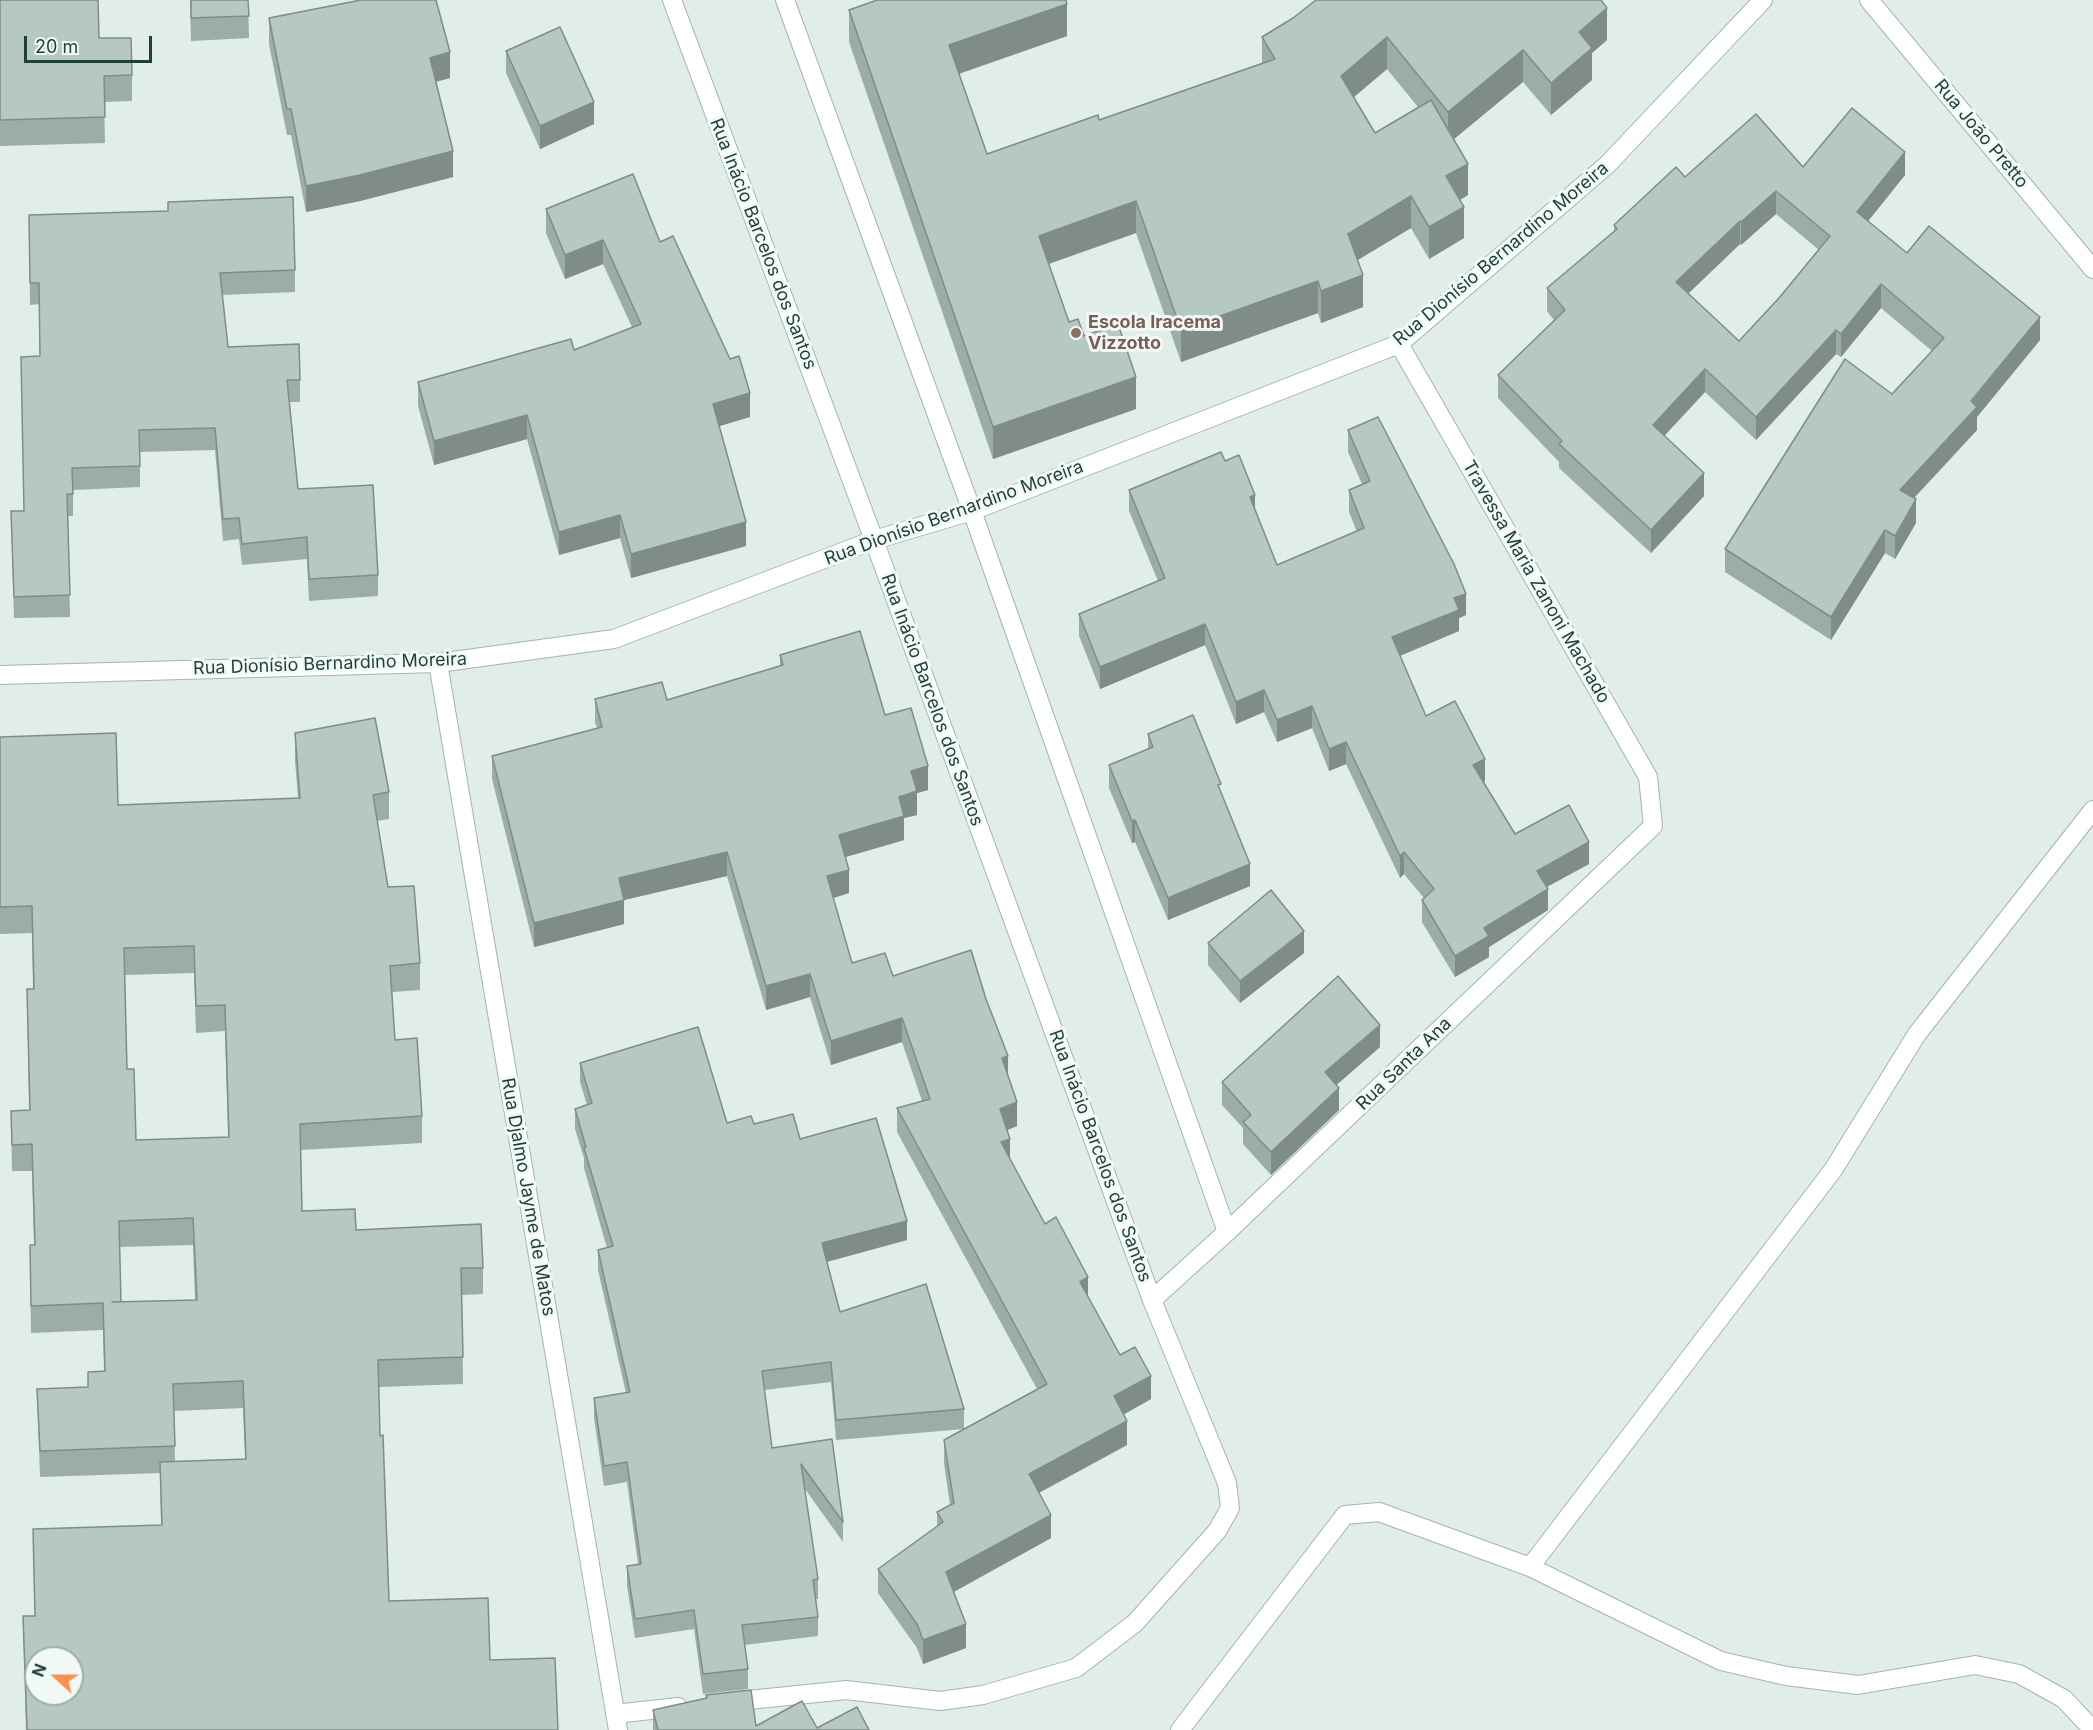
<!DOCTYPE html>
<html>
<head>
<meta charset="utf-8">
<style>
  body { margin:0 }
  #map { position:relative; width:2093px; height:1730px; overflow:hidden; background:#e0ede9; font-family:Inter,sans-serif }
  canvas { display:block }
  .north { position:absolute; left:24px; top:1646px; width:60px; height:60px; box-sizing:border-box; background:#f1f9f6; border:2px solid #9dafab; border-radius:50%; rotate:291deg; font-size:16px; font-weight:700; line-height:24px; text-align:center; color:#1f3f3b }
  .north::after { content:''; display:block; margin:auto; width:21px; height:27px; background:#ff904c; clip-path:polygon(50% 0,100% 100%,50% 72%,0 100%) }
  .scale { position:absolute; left:24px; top:36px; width:128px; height:27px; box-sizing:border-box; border:3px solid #1f3f3b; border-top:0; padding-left:8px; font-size:18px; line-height:21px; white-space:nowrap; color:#1f3f3b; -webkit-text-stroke:4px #f1f9f6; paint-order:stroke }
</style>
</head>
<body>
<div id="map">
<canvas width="2093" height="1730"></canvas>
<div class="north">N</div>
<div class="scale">20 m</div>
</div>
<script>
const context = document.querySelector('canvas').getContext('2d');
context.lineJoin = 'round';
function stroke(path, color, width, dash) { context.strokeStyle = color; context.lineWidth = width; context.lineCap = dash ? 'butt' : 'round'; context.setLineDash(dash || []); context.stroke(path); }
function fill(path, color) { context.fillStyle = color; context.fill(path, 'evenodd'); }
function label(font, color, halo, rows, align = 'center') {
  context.font = font + ' Inter,sans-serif'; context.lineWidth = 6; context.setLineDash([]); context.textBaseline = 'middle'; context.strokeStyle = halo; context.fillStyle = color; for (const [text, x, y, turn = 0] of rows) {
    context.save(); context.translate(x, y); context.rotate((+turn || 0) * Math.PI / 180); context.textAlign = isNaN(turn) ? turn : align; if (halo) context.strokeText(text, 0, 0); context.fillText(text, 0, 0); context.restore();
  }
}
const minor = new Path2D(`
  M672,0L874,540L1152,1300L1227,1483L1230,1508L1217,1531L1135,1623L1076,1668L983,1695L940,1701L846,1690L729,1702
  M785,0L972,511L1227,1232
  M1869,0L2093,269
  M438,663L618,1730
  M0,675L438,663L614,639L874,540L972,511L1399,344L1607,165L1763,0
  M1152,1300L1227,1232L1653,826L1648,777L1399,344
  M1530,1567L1833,1170L1917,1034L2093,810
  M615,1714L678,1707
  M1180,1730L1345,1515L1379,1512L1530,1567L1721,1661L1786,1676L1858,1685L1975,1665L2019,1674L2064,1699L2093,1730`);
const wall = new Path2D(`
  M0,0L99,38L132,75V101L104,102L105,143L0,146Z
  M190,0H248L249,38L191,41Z
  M849,10L1067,36L959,74L987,154L1099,120L1262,63V37L1293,18L1607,40L1592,53V80L1551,115L1523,82L1454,139L1468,195L1460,200L1464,238L1429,259L1411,228L1357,260L1363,307L1321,323L1318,313L1181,362L1136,233L1049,264L1069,322L1084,336L1136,409L993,459L849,42ZM1387,69L1418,107L1375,133L1354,97Z
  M269,18L450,78L436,82L453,177L360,201L306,212L291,135H287L269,44Z
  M506,51L594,124L540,149L506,73Z
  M1803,167L1905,175L1868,221L1907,253L2040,340L1977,417V430L1914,498L1916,523L1895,559L1885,553L1831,640L1725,572V549L1892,394L1932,351L1881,308L1841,357L1836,354L1756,440L1705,392L1664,436L1704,496L1651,553L1559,468V462L1498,398V375L1554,320L1547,311V288L1614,232V225L1685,177ZM1776,214L1819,250L1779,298L1739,341L1688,294L1740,244L1741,245Z
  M546,209L660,242L750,417L719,426L746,546L631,578L620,538L559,555L527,439L434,465L418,406V382L574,350L632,327L603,264L565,279L546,233Z
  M29,215L295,270V292L222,295L228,347L300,380V402H290L298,489L378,575V596L309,601L307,559L242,565L239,539L223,541L215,450L140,452V487L73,490V516H68L70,617L14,618L11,511H24L21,357L40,356L39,304L30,305Z
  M1348,430L1466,615L1459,618V631L1400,656L1426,716L1485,781L1483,782L1515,834L1589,864L1547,887L1548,910L1489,947V957L1455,977L1422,922V900L1424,898L1404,874L1400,878L1346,764L1329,771L1312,728L1277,742L1264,712L1236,724L1205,645L1100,689L1079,636V614L1158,581L1129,511V490L1225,461L1255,510L1277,565L1357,532L1349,512V490L1362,484L1348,452Z
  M780,655L885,715L928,790L917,793V815L904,818V840L845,857L849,893L833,898L852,963L893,976L1008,1075L1017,1126L1007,1130L1010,1159L1045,1224L1088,1297L1120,1355L1151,1399L1124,1414L1127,1445L1039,1493L1051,1538L954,1592L966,1648L923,1664L917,1648L878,1593V1569L937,1526V1512L950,1505L944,1463V1440L1037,1389L897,1132V1108L922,1101L902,1042L831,1065L810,997L766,1010L727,876L624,900V924L534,947L492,779V756L597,728L595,722V699L667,700L780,666Z
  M295,733L389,792V819L377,821L388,887L420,963V990L392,992L395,1040L422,1116V1143L301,1150L302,1211L356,1230L483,1268V1294L462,1295L463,1384L379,1387L380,1436L389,1601L490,1660L558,1730H26L23,1616H35L33,1529L161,1525L160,1473L40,1477L37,1389L88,1387L104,1371L103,1330L31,1333L30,1245H34L32,1171H12L11,1111L29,1110L27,989H33L32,933L0,934V737L118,805L298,798L295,760ZM194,973L196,1033L225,1031L228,1137L136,1140L127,1069L125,975ZM193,1245L195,1300L121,1302L120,1247ZM243,1408L245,1459L175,1462L174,1411Z
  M1148,734L1221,793L1250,886L1168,920L1135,842L1132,843L1109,788V765L1148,749Z
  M1208,943L1304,953L1240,1003L1208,965Z
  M1380,1047L1336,1085L1339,1110L1271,1175L1243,1144V1128L1222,1105V1082Z
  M580,1063L727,1123L754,1124L800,1139L907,1240L827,1262L840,1312L964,1409V1429L836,1440L831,1382L764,1390L772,1448L832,1439L843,1522V1542L805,1489L818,1579V1599H816L818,1617V1636L744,1645L748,1669V1689L703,1694L694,1629L635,1638L627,1586V1566L638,1564L627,1482L604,1486L594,1418V1398L626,1393L598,1270V1250L607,1248L584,1168V1158L575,1129V1109L587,1105L580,1082Z
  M653,1710L756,1726L869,1730H653Z`);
const shadedWall = new Path2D(`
  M1067,4V36L949,77V45Z
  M1607,8V40L1592,53V80L1551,115V83L1579,32Z
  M1387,37V69L1341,108V76Z
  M1523,50V82L1448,144V112Z
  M450,52V78L430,83V58Z
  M594,102V124L540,149V126Z
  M453,151V177L360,201L306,212V186Z
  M1905,152V175L1857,235V212Z
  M1468,164V195L1446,208V176Z
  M1776,191V214L1741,245V222Z
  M1411,196V228L1348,266V234Z
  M1136,201V233L1039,267V236Z
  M1464,207V238L1429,259V227Z
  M1740,221V244L1676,305V282Z
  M603,240V264L565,279V255Z
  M1363,275V307L1321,323V291Z
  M1318,281V313L1181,362V330Z
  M1881,284V308L1841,357V334Z
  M2040,317V340L1977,417V430L1900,513V490Z
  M1836,330V354L1756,440V417Z
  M1705,369V392L1653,448V425Z
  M1136,377V409L993,459V427Z
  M750,393V417L713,428V404Z
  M527,415V439L434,465V441Z
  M1704,473V496L1651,553V530Z
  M1255,495V517L1250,497Z
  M1916,499V523L1895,559V536Z
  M620,515V538L559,555V532Z
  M746,522V546L631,578V554Z
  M1885,530V553L1831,640V617Z
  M1466,594V615L1459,618V631L1392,659V637L1454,598Z
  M1205,624V645L1100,689V667Z
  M1264,690V712L1236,724V702Z
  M1312,706V728L1277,742V720Z
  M1346,742V764L1329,771V749Z
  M1485,759V781L1473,787V765Z
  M928,766V790L917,793V815L904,818V840L839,859V835L899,797L911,771Z
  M1135,820V842L1132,843V821Z
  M1589,842V864L1537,892V871Z
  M727,852V876L624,900V924L534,947V923L619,878Z
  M1404,852V874L1400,878V856Z
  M1250,864V886L1168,920V898Z
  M849,870V893L827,900V876Z
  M1548,889V910L1489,947V957L1455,977V956L1484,928Z
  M1304,931V953L1240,1003V981Z
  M810,974V997L766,1010V986Z
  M902,1018V1042L831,1065V1041Z
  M1380,1025V1047L1325,1095V1072Z
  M1008,1056V1079L1002,1058Z
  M1339,1088V1110L1271,1175V1152Z
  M1017,1102V1126L1000,1133V1109Z
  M1010,1139V1162L1001,1142Z
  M907,1221V1240L822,1263V1243Z
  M1088,1277V1301L1080,1282Z
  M1151,1376V1399L1114,1420V1396Z
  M1127,1421V1445L1029,1498V1474Z
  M1051,1515V1538L946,1596V1572Z
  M966,1624V1648L923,1664V1640Z`);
const building = new Path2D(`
  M0,0H98L99,38H131L132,75L104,76L105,117L0,120Z
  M191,0H248L249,16L191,18Z
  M361,0H436L450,52L430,58L453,151L360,175L306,186L291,109H287L269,18Z
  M877,0H1066L1067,4L949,45L987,154L1098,115L1099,120L1275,59L1262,37L1293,18L1316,0H1601L1607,8L1579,32L1592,48L1551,83L1523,50L1448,112L1387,37L1341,76L1375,133L1431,100L1468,164L1446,176L1464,207L1429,227L1411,196L1348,234L1363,275L1321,291L1318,281L1181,330L1136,201L1039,236L1069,322L1078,319L1084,336L1118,324L1136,377L993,427L849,10Z
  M560,27L594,102L540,126L506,51Z
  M1852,108L1905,152L1857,212L1907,253L1929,226L2040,317L1971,401L1977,407L1900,490L1916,499L1895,536L1885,530L1831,617L1725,549L1845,359L1892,394L1944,338L1881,284L1841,334L1836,330L1756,417L1705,369L1653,425L1704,473L1651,530L1559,444L1562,441L1498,375L1565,310L1547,288L1617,229L1614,225L1676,167L1685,177L1756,114L1803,167ZM1776,191L1830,236L1779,298L1739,341L1676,282L1740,221L1741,222Z
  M633,174L660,242L673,236L730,359L739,356L750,393L713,404L746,522L631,554L620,515L559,532L527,415L434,441L418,382L571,339L574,350L641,324L603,240L565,255L546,209Z
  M293,197L295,270L220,273L228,347L299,344L300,380H287L298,489L373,485L378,575L309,579L307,537L242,544L239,518L223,519L215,428L139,430L140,466L72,468L73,494H67L70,595L14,597L11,511H24L21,357L40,356L39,283H30L29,215L168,211V202Z
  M1378,417L1454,564L1466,594L1454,598L1459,610L1392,637L1426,716L1455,701L1485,759L1473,765L1515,834L1569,805L1589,842L1537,871L1548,889L1484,928L1489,936L1455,956L1422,900L1434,889L1404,852L1400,856L1346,742L1329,749L1312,706L1277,720L1264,690L1236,702L1205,624L1100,667L1079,614L1165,578L1129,490L1221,452L1225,461L1239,455L1255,495L1250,497L1277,565L1364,528L1349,490L1370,481L1348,430Z
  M860,631L885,715L911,708L928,766L911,771L917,791L899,797L904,816L839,835L849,870L827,876L852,963L885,953L893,976L971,950L986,999L1008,1056L1002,1058L1017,1102L1000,1109L1010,1139L1001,1142L1045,1224L1056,1217L1088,1277L1080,1282L1120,1355L1135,1347L1151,1376L1114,1396L1127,1421L1029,1474L1051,1515L946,1572L966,1624L923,1640L917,1624L878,1569L943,1522L937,1512L954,1503L944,1440L1047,1384L897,1108L930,1099L902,1018L831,1041L810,974L766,986L727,852L619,878L624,900L534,923L492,756L602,727L595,699L662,682L667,700L783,665L780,655Z
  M1193,715L1221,784L1218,785L1250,864L1168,898L1135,820L1132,821L1109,765L1153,747L1148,734Z
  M375,718L389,792L373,795L388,887L414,886L420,963L390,966L395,1040L417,1038L422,1116L300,1124L302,1211L355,1209L356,1230L481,1224L483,1268H461L463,1357L378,1360L380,1436L383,1435L389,1601L488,1598L490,1660L555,1658L558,1730H27L23,1616H35L33,1529L162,1525L160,1462L246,1459L243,1381L173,1384L175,1446L40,1451L37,1389L88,1387V1372L105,1371L103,1303L31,1306L30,1245H35L32,1144L12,1145L11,1111L30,1110L27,989H34L32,906L0,907V737L116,733L118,805L300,798L295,733ZM194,946L196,1006L225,1005L229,1137L136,1140L134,1069H127L124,948ZM193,1218L197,1300L112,1302H121L119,1221ZM36,1658H72V1694H36Z
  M1271,890L1304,931L1240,981L1208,943Z
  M1338,976L1380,1025L1325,1072L1339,1088L1271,1152L1243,1122L1251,1115L1222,1082Z
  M698,1027L727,1123L751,1116L754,1124L793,1114L800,1139L876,1118L907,1221L822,1243L840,1312L926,1284L964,1409L836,1420L831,1362L762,1371L772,1448L832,1439L843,1522L801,1464L818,1579L813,1580L818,1617L742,1625L748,1669L703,1674L694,1610L635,1619L627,1566L641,1564L627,1462L604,1466L594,1398L630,1392L598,1250L613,1246L584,1148L586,1147L575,1109L592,1103L580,1063Z
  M751,1690L756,1726L802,1701L817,1728L857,1707L869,1730H658L653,1710L707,1698L706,1695Z`);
const markers = [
  [1076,333,6,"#8d6e63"]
];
const streetNames = [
  ["Rua João Pretto",1981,134,50],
  ["Rua Inácio Barcelos dos Santos",763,244,69],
  ["Rua Dionísio Bernardino Moreira",1501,254,-40],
  ["Rua Dionísio Bernardino Moreira",954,513,-20],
  ["Travessa Maria Zanoni Machado",1536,582,60],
  ["Rua Dionísio Bernardino Moreira",330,664,-2],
  ["Rua Inácio Barcelos dos Santos",932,700,70],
  ["Rua Santa Ana",1404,1064,-44],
  ["Rua Inácio Barcelos dos Santos",1100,1156,70],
  ["Rua Djalmo Jayme de Matos",528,1197,80]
];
const educationNames = [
  ["Escola Iracema",1088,323],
  ["Vizzotto",1088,344]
];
stroke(minor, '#a2b5b1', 20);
stroke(minor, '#fff', 18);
fill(wall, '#9caca7');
fill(shadedWall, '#7f8c88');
fill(building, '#b5c8c2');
stroke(building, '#7f8c88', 1.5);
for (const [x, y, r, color] of markers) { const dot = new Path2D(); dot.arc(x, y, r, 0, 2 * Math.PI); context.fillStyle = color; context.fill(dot); stroke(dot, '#f1f9f6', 2); }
label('18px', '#1f3f3b', '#f1f9f6', streetNames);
label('bold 18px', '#785e54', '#f1f9f6', educationNames, 'left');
</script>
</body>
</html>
